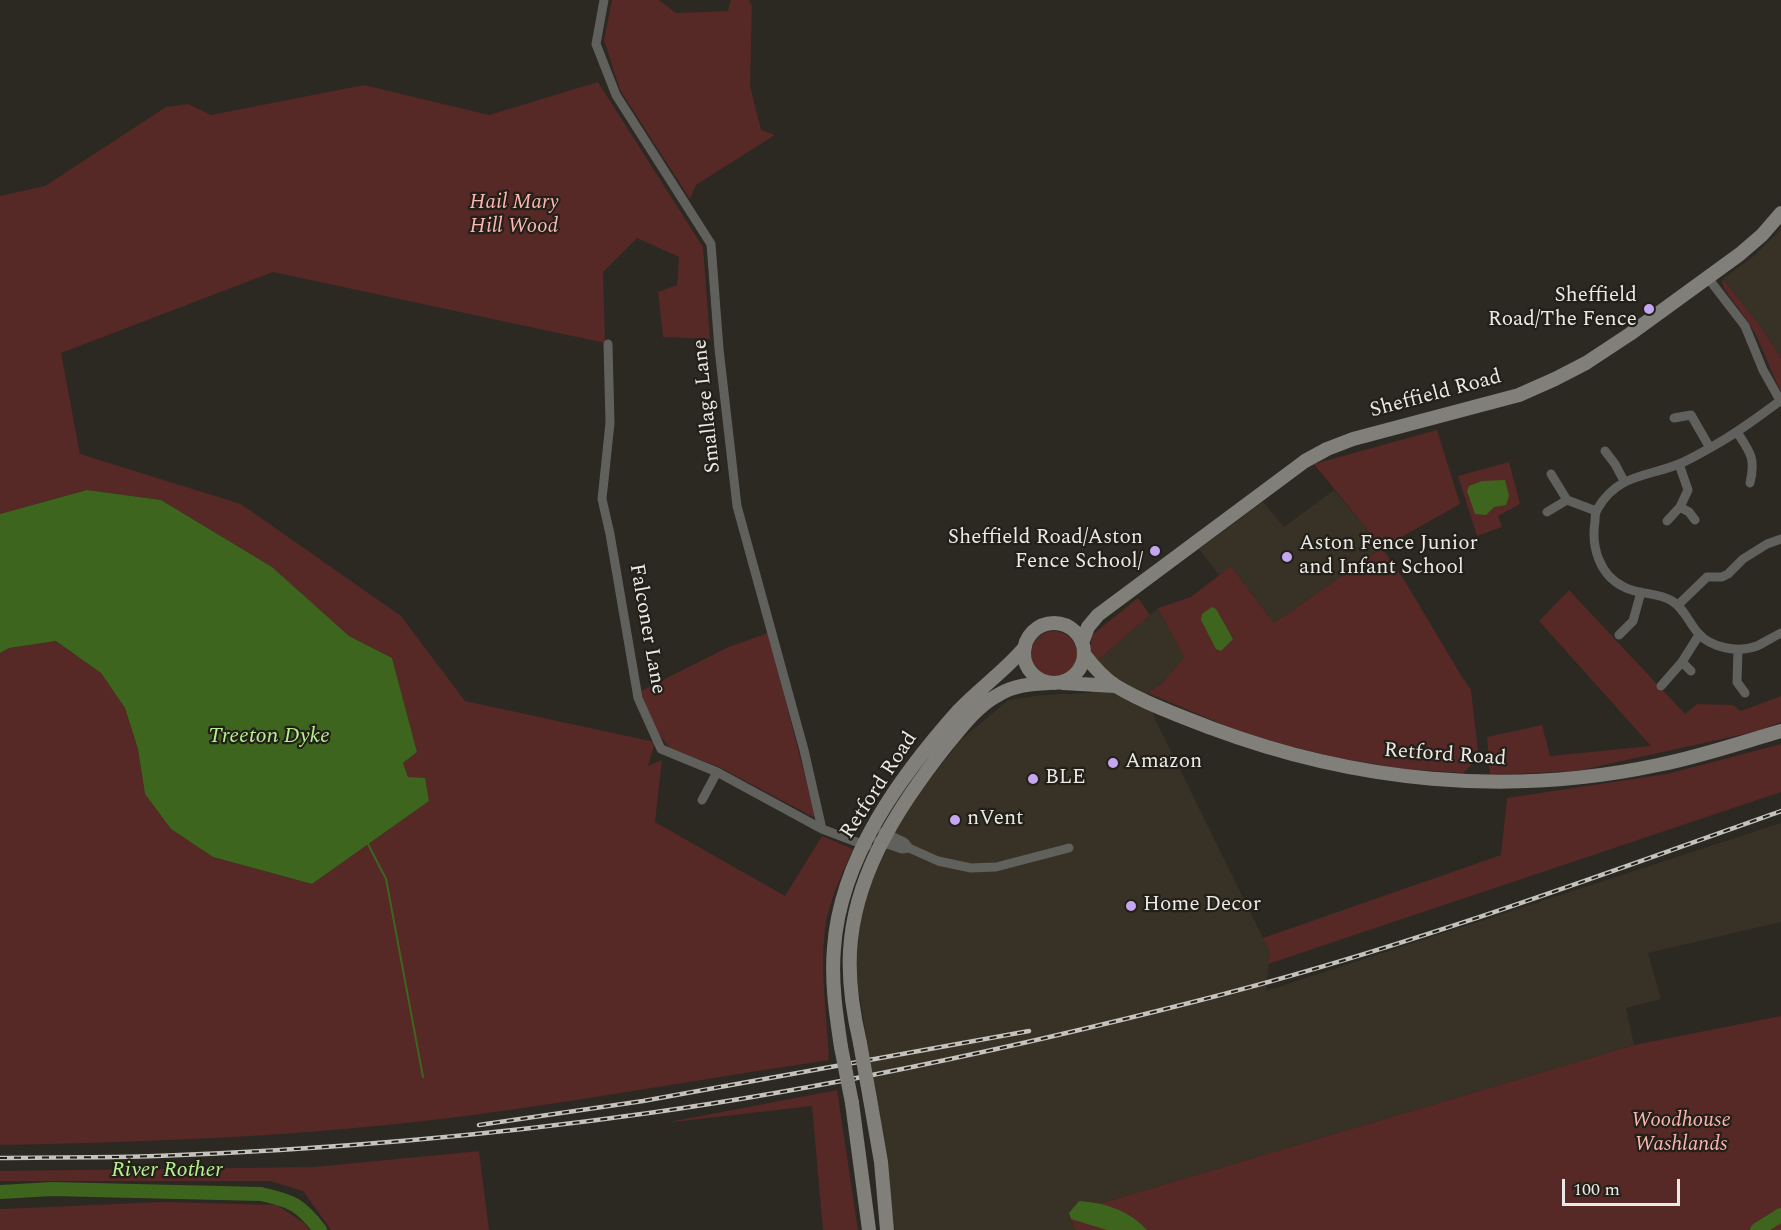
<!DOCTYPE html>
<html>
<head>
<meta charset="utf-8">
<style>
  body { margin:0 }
  #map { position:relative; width:1781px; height:1230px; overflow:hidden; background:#2c2822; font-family:Spectral,serif }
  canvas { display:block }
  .scale { position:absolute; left:1562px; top:1179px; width:118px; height:27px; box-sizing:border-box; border:3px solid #ebe9e5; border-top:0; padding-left:8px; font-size:18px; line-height:21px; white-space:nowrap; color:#ebe9e5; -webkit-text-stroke:4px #231f19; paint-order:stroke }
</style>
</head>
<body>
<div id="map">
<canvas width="1781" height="1230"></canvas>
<div class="scale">100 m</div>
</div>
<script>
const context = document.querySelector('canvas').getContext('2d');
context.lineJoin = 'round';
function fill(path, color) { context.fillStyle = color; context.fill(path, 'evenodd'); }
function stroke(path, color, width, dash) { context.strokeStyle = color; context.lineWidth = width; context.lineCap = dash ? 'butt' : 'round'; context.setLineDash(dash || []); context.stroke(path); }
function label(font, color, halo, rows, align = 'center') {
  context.font = font + ' Spectral,serif'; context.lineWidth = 4.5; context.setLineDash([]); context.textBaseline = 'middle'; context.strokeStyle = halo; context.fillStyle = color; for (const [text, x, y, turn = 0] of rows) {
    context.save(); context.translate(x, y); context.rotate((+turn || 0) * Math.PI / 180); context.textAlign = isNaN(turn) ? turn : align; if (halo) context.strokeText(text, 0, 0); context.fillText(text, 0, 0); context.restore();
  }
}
const built = new Path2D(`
  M1781,229V358L1758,323L1723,279L1755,255Z
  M1334,490L1382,548L1274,623L1231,566L1219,575L1199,549L1263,502L1284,527Z
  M1158,608L1184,657L1162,683L1148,693L1154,717L1270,952L1266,991L1781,823V922L1648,953L1661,999L1626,1008L1634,1045L1102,1203L1079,1201L1069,1213L1075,1230H895L876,1094L855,970L857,929L871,881L893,835L925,785L961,740L1008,700L1042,695L1091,693L1098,660Z`);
const green = new Path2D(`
  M612,0H659L676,13L728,11L731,0H749L752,6L750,86L761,130L775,135L696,185L690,199L620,90L604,40Z
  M598,82L703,247L710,339L663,337L658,292L677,285L679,257L637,238L603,272L605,343L273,272L61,353L80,454L241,504L401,616L465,701L655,742L648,766L662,760L655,822L785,896L822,836L853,849C842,874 829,901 825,929C820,972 827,1016 829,1060C708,1078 587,1100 466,1116C312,1136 155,1142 0,1145V653L9,648L56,641L101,673L125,708L138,749L145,794L171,829L213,857L312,884L429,801L408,777L403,763L417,752L392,658L349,636L272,567L161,500L87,490L0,514V196L45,186L166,107L188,104L211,115L364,85L489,115Z
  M1723,279L1758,323L1781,358V391C1771,373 1765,354 1756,335C1747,318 1734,304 1724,288L1722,282Z
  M1437,430L1460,504L1382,548L1406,583L1462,677L1471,690L1478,751L1477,760L1463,773L1404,769L1338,758L1250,736L1148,693L1162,683L1184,657L1158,608L1191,597L1231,566L1274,623L1382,548L1314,464Z
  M1509,462L1520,504L1498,516L1502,527L1477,536L1458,476Z
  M1569,590L1685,714L1697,704L1733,705L1741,711L1781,696V722L1758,731L1577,771L1490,775L1487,737L1542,725L1550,756L1651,746L1539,621Z
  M1138,598L1150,615L1098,660L1090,650L1092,635Z
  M1031 654a23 23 0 1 1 46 0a23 23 0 1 1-46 0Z
  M768,633L815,815L813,817L719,767L670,748L657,732L645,706L641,691L731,646Z
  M1781,744V792L1268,964L1270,952L1263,938L1501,855L1507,798L1667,774Z
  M1781,1016V1230H1075L1069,1213L1079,1201L1102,1203L1634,1045Z
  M837,1090L858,1230H823L812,1106L664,1123Z
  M479,1151L489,1230H331L303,1191L270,1181H0V1171L314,1167Z
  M164,1202L277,1205L304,1223L310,1230H0V1209Z`);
const water = new Path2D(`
  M1505,480L1509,496L1506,505L1494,507L1486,515L1475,514L1467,491L1469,486L1482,481Z
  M87,490L161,500L272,567L349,636L392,658L417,752L403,763L408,777L425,778L429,801L312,884L213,857L171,829L145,794L138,749L125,708L101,673L56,641L9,648L0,653V514Z
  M1212,607L1216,609L1233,639L1221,651L1216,649L1201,620L1202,614Z
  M1079,1201C1106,1203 1128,1210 1147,1230H1107L1071,1219L1069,1213Z`);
const stream = new Path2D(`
  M368,844L386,879L423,1077`);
const river = new Path2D(`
  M0,1192L52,1189L261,1194C292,1201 300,1204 320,1230
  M1757,1230L1781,1215`);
const street = new Path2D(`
  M604,0L596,44L616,95L711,244L719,349L737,506L804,750L822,829
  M1708,278L1745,326L1763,370L1781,402
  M608,344L610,423L602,499L610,534L638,698L661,749L717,772L822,829L867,846
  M1780,401C1757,418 1733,436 1708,449C1699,454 1689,460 1679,464C1647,477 1618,474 1598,508C1595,512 1595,516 1595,521C1591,546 1599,575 1624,587C1639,595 1658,592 1672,601C1684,608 1689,623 1698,633C1711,648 1738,653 1757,646C1765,642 1773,637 1781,633
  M1674,418L1691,415L1710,448
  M1737,432C1750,452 1756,458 1750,483
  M1605,451L1615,464L1624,481
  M1551,474L1567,500L1596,511
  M1680,507L1689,512L1695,520
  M1547,512L1567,500
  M1667,521L1680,507L1688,490L1679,464
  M1678,605L1707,577H1722L1728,574L1743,559L1767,544L1781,539
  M1619,635L1633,621L1641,592
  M1738,650L1737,682L1745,693
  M1682,662L1691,671
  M1661,686L1682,662L1699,635
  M702,800L717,772
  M883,832L904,842L909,848
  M878,841L902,849L909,848L938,861L971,868L996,867L1069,848`);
const secondary = new Path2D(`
  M1024 653a30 30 0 1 1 60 0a30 30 0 1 1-60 0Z
  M1082,643L1088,627L1098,615L1305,461L1327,449L1353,439L1519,395L1555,379L1586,363L1630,334L1740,254L1762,235L1781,213
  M1084,654C1093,666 1103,678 1116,686C1142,702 1182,717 1211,728C1355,782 1508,797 1658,765C1699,757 1740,743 1781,731
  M1063,683L1115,686
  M860,1043C852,1009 847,974 851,939C859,866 902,802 946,746C961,728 977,706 998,695C1014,685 1031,684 1050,683
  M841,1047C836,1014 831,981 834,948C840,858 901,775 959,710C980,688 1006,670 1025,647
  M870,1099L881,1162L887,1230
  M852,1103L869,1230`);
const rail = new Path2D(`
  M479,1125L643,1101L1029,1031
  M0,1158C52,1157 104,1158 156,1156C321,1150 486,1136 649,1113C833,1087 1017,1047 1197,1001C1396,951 1588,880 1781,811`);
const secondaryBridge = new Path2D(`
  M860,1043L870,1099
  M841,1047L852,1103`);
const markers = [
  [1649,309,6,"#c4a7f1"],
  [1155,551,6,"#c4a7f1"],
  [1287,557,6,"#c4a7f1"],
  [1113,763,6,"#c4a7f1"],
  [1033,779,6,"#c4a7f1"],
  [955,820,6,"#c4a7f1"],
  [1131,906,6,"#c4a7f1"]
];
const parkNames = [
  ["Hail Mary",514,204],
  ["Hill Wood",514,228],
  ["Woodhouse",1681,1122],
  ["Washlands",1681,1146]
];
const poiNames = [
  ["Sheffield",1637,297,"right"],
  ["Road/The Fence",1637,321,"right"],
  ["Sheffield Road/Aston",1143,539,"right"],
  ["Fence School/",1143,563,"right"],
  ["Aston Fence Junior",1299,545],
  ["and Infant School",1299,569],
  ["Amazon",1125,763],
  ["BLE",1045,779],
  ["nVent",967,820],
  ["Home Decor",1143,906]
];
const streetNames = [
  ["Sheffield Road",1436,395,-15],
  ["Smallage Lane",708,406,-96],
  ["Falconer Lane",646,629,80],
  ["Retford Road",1445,756,4],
  ["Retford Road",880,786,-57]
];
const waterNames = [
  ["Treeton Dyke",269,738],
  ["River Rother",167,1172]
];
fill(built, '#383125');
fill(green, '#562826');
fill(water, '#3e651d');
stroke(stream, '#3e651d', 2);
stroke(river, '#3e651d', 14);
stroke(street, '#60605d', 9);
stroke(secondary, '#807f7a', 14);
stroke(rail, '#c4c2bd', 4.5);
stroke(rail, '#231f19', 2, [7]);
stroke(secondaryBridge, '#807f7a', 14);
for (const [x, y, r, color] of markers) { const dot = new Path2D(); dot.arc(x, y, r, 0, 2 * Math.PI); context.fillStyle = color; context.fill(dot); stroke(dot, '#231f19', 2); }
label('italic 21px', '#fdb5b0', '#231f19', parkNames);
label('21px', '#ebe9e5', '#231f19', poiNames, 'left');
label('21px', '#ebe9e5', '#231f19', streetNames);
label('italic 22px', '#b7f18f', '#231f19', waterNames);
</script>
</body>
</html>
